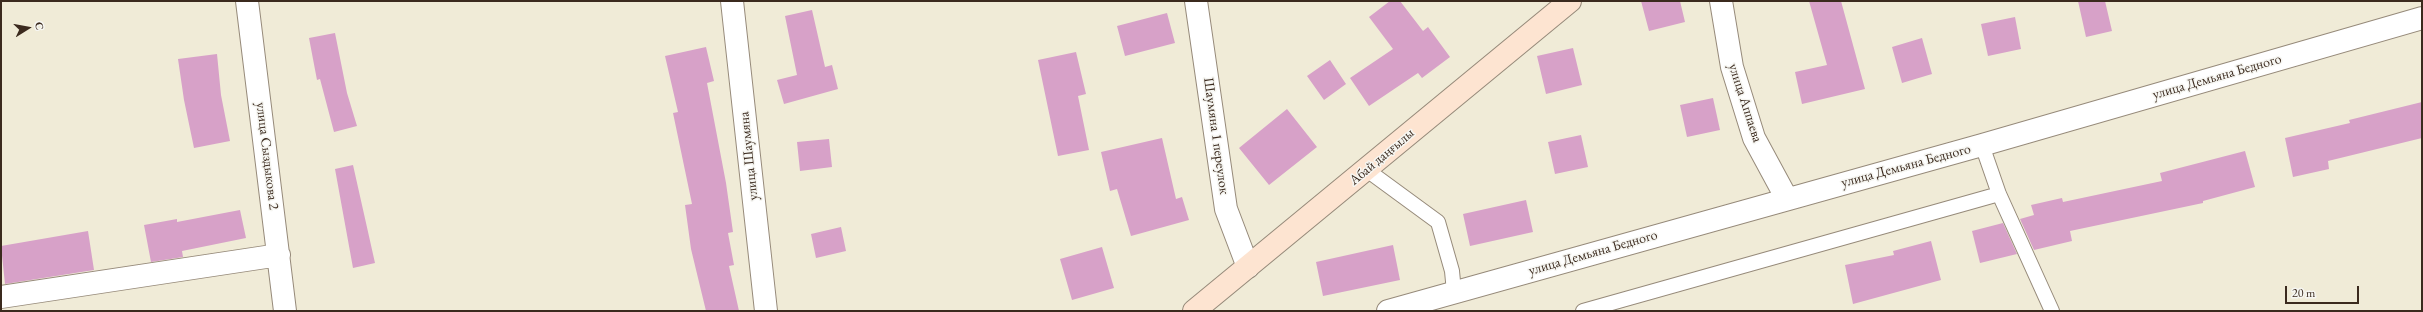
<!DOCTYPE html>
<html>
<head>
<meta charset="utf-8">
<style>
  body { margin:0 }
  #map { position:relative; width:2423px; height:312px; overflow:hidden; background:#f0ebd7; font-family:"EB Garamond",serif }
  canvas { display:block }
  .frame { position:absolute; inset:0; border:2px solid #3b2a1e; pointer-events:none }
  .north { position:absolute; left:8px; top:8px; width:40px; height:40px; -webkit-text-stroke:3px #f6f6f2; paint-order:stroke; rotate:79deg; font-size:11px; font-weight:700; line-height:16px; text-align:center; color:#3b2a1e }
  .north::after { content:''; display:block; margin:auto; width:14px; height:18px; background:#3b2a1e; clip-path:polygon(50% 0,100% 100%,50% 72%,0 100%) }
  .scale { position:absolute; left:2285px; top:286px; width:74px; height:18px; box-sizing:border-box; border:2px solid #3b2a1e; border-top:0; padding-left:5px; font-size:12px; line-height:14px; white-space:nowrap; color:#3b2a1e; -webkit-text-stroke:3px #f6f6f2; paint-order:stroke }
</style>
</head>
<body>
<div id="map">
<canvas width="2423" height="312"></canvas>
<div class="frame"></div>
<div class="north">С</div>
<div class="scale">20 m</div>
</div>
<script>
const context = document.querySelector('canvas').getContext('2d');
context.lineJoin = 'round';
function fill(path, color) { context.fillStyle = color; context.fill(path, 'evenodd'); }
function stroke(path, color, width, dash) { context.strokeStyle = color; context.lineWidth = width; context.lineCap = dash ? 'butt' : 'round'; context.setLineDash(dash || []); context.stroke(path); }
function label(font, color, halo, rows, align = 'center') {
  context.font = font + ' "EB Garamond",serif'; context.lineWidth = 3; context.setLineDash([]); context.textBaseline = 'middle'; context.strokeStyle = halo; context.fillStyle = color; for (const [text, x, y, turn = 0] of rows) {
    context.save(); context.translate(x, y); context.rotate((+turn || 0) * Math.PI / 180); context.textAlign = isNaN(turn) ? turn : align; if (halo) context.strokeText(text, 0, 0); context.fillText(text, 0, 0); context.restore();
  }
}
const building = new Path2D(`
  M1390,1H1400L1423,31L1428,27L1450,57L1422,78L1418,73L1369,106L1350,78L1393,49L1369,17Z
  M1641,1H1680L1685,22L1649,31Z
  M1809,1H1841L1865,89L1802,104L1795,72L1827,65Z
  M2078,1H2105L2112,31L2086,37Z
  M812,10L825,67L832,65L838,89L784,104L777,80L797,75L785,16Z
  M1167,13L1175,43L1125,56L1117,26Z
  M2015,17L2021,49L1988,56L1981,24Z
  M335,33L347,93L357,126L334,132L320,79L317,80L309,38Z
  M1922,38L1932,74L1902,83L1892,47Z
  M706,47L714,81L707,83L726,183L733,232L728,233L734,265L729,266L739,311H706L691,249L685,205L692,204L673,113L678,112L665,56Z
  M1573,48L1582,85L1546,94L1537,56Z
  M1076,52L1086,94L1078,96L1089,150L1058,156L1038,60Z
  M217,54L221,95L230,141L194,148L184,100L178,59Z
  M1330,60L1346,84L1324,100L1307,76Z
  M1713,98L1720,130L1687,137L1680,105Z
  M2422,102V138L2328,161L2329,169L2293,177L2285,138L2350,123L2349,120Z
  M1287,109L1317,147L1269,185L1239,148Z
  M1581,135L1588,167L1555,174L1548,142Z
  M1162,138L1176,199L1182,197L1189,220L1131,236L1117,189L1110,191L1101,152Z
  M829,139L832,167L800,171L797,142Z
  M2245,151L2255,187L2203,201V203L2070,231L2072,241L2034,250L2020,219L2034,215L2031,205L2062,198L2063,202L2162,181L2160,173Z
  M353,165L375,263L353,268L335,169Z
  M1526,200L1533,232L1470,246L1463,214Z
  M240,210L246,238L182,251L183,257L151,262L144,225L177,219V222Z
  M2003,223L2017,254L1980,263L1972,231Z
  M841,227L846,251L816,258L811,234Z
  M88,231L94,270L5,284L1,246Z
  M1931,241L1941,280L1853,304L1845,265L1894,255L1893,251Z
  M1393,245L1400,280L1323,296L1316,262Z
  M1102,247L1114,288L1072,300L1060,259Z`);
const lane = new Path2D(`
  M1982,145L1999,194L2052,311
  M1367,170L1438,222L1452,271L1454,292
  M1583,311L1999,194`);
const street = new Path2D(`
  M247,1L285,311
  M732,1L766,311
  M1196,1L1226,209L1248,267
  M1721,1L1732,67L1754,138L1787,199
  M1,297L279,255
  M1388,311L1982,145L2422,18`);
const secondary = new Path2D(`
  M1194,311L1570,1`);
const streetNames = [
  ["улица Демьяна Бедного",2217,77,-16],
  ["улица Аппаева",1745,103,72],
  ["Шаумяна 1 переулок",1216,136,82],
  ["улица Сыздыкова 2",267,156,83],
  ["улица Шаумяна",749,156,-96],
  ["Абай даңғылы",1382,157,-40],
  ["улица Демьяна Бедного",1906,166,-15],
  ["улица Демьяна Бедного",1593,253,-16]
];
fill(building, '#d7a1c8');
stroke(lane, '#968a7a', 16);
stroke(street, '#968a7a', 24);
stroke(secondary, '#968a7a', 24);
stroke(lane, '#fff', 14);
stroke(street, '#fff', 22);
stroke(secondary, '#fde4d1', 22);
label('14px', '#3b2a1e', '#f6f6f2', streetNames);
</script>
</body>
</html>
